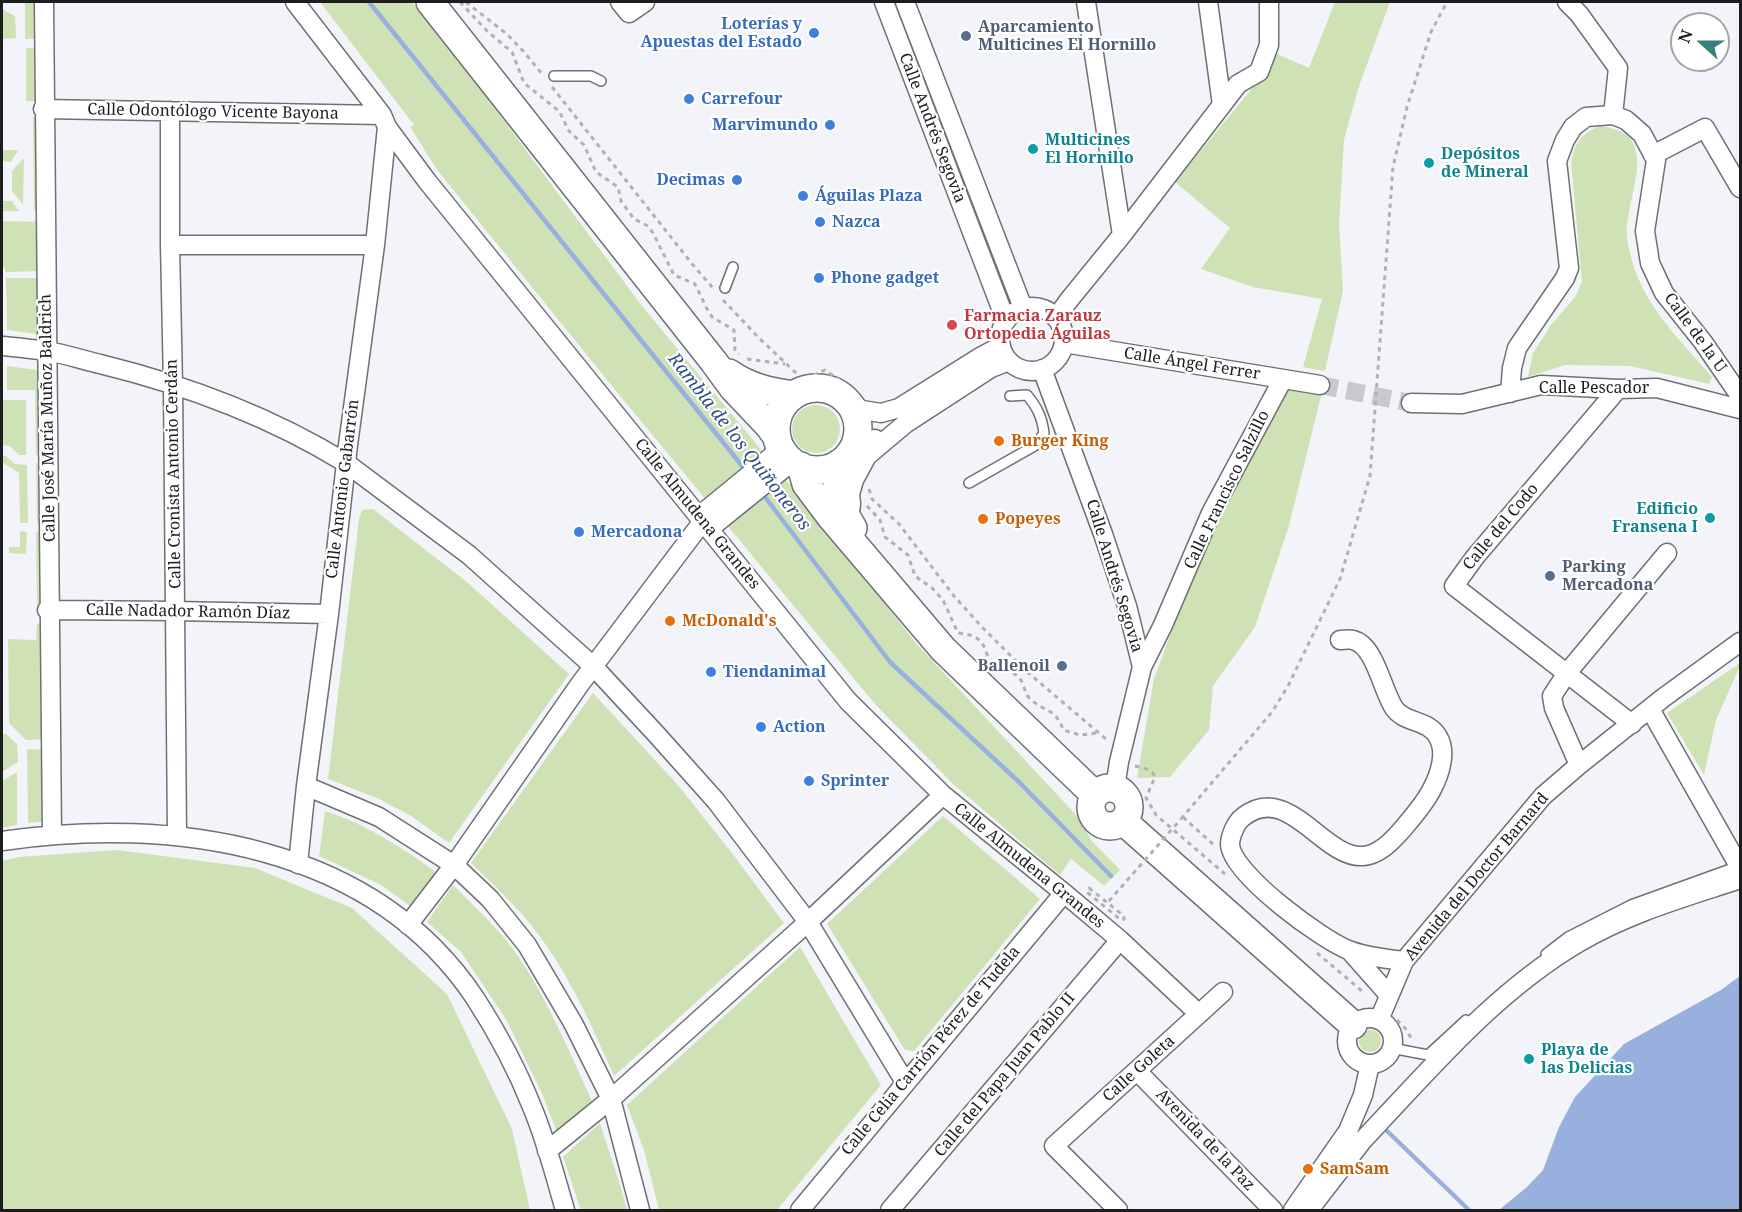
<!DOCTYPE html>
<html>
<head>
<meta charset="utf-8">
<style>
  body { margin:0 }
  #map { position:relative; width:1742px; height:1212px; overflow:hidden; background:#f3f4f9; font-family:"Noto Serif",serif }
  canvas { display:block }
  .frame { position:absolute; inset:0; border:3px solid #1d1d1f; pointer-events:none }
  .north { position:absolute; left:1670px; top:12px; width:60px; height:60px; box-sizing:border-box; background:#fff; border:2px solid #a5a5a5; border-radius:50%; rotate:291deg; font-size:16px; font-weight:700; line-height:24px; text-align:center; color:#1d1d1f }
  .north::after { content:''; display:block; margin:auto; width:21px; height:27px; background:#37807c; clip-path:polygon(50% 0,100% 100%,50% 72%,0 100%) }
</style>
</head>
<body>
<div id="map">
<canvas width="1742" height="1212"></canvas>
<div class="frame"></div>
<div class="north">N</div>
</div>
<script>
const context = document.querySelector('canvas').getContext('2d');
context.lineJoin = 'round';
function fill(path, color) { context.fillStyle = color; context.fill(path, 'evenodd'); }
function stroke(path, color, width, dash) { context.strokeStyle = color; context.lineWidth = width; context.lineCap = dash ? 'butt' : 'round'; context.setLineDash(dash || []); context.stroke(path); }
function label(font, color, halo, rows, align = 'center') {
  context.font = font + ' "Noto Serif",serif'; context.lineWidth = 4.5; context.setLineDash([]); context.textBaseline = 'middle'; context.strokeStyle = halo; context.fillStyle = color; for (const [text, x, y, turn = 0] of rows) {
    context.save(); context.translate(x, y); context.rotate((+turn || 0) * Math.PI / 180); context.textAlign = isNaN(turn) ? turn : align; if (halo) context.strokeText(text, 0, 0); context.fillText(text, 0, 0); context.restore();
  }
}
const green = new Path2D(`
  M25,2H42L43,39H25Z
  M320,2H412L481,90L642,306L816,516L915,642L1078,817L1092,841L1120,870L1104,886L1071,859L1060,875L954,785L874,703L612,386L438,171L410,127L414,125Z
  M1335,2H1390L1359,86L1344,140L1339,224L1343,291L1325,371L1303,367L1322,299L1253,287L1201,269L1230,228L1175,182L1268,69L1273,52L1309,68Z
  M2,9L15,16L16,38L2,39Z
  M26,48H43V101H26Z
  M33,117L43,118L44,211L34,210Z
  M1600,126C1611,128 1626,131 1632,141C1647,167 1624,209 1627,237C1628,246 1631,256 1633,264C1646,308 1683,343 1712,377L1709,384L1630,366L1565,365L1528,377L1533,353L1551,325L1576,296L1582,281L1571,163C1575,142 1581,134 1600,126Z
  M2,150H18L11,162L2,161Z
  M24,158L23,205L12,191V171Z
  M2,201H12L19,211H2Z
  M2,221L44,222V271L6,272L2,264Z
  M6,278H44V335L7,330Z
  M7,366L46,371V456L36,455L35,390H7Z
  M1289,386L1322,392L1289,526L1255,627L1213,686L1209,730L1170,777L1137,778L1154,679L1196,564L1223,503Z
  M2,400H26V455H19L10,446L2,445Z
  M792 429a24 24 0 1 1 48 0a24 24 0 1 1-48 0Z
  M2,456H6L15,464L27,465L28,523H20L19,473L2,462Z
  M36,463H46L47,523H37Z
  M373,509L467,582L569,674L449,843L411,816L379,799L328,779L359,519L362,510Z
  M20,531L27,532L26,554L9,553V547H20Z
  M47,531L48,604H37L36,532Z
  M47,623L49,739L26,740L9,723L8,639L36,640L37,624Z
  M1740,663V666L1716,720L1704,775L1667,713Z
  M593,693L677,784L732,853L784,923L614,1076C594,1031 574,985 546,945C525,914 498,889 471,863Z
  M2,734H6L17,744L18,762L2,772Z
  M27,749L50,750V821L28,823Z
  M17,772V825L2,828V781Z
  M325,811C366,824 401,847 436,872L410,906L381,885L319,856Z
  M943,816L1040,899L914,1051L905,1050L827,924Z
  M117,850L255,868L352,908L447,994L512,1129L530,1210H2V861L18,857Z
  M453,885C474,906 498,928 516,953C547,998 569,1051 592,1101L557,1133L543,1096L507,1021L461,952L427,922Z
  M800,947L881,1085L777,1210H659L644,1150L627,1105Z
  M1359 1041a11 11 0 1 1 22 0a11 11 0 1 1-22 0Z
  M600,1123L621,1188L627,1210H581L563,1157Z`);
const water = new Path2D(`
  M1740,976V1210H1499L1527,1187L1543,1170L1559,1127L1575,1097L1624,1044L1721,990Z`);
const stream = new Path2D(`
  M369,2L747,472
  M762,493L890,662L1019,782L1111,876
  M1386,1130L1469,1210`);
const streetTunnel = new Path2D(`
  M1320,385L1411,403`);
const path = new Path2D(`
  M460,2L487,31L512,52L524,83L559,111L569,131L584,145L596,172L618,187L621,201L634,219L648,226L653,233L674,275L695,284L706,307L712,317L734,330L735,351L739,354
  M466,2L508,35L524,52L543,75
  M552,87L693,265L713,288
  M723,300L759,338L797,374
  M747,359L785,364
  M805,379L825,370L846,385
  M869,489L872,499L899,524L954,596L981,626L1026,671L1106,739V743
  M867,506L880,520L885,537L908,555L915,576L932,588L943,600L958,633C966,634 975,635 980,641C986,646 986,656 991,662C998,670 1008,669 1016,675C1025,681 1023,692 1030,699C1043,711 1057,709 1063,730L1080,735L1097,733
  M1135,766C1143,768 1152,769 1155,777L1146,798L1156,815L1225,874
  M1183,817L1215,846
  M1181,819L1272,712L1288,686L1340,579L1370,476L1393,167L1407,107L1431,32L1447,2
  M1089,888L1124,916V919L1121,920L1088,893L1087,891Z
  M1317,953L1362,991
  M1397,1020L1405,1028L1413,1041`);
const lane = new Path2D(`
  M554,76H591L601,81
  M725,288L733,267
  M969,483L1036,445L1044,433C1042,417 1037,407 1027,395L1010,396
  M1546,954L1568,937L1631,905L1739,866
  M1391,1048L1428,1055L1466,1020`);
const street = new Path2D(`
  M44,2L52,835
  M295,2L382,115L387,127L375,245L348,445L329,614L306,786L298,864
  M620,2L629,13L645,2
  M884,2L1006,321
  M905,2L1023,308
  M1208,2L1222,105
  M1567,2L1579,14L1618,68L1613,115
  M43,109L382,115
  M170,111V245L173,384L177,836
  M387,127L427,181L848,701L943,795L1064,893L1120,940L1199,1014
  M1653,155L1705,128L1740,188
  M1122,235L1238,84L1259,72L1269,45V2
  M170,245H375
  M1000 339a32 32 0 1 1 64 0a32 32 0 1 1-64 0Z
  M1056,318L1069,300L1122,235L1086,2
  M1064,343L1320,385
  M2,346C17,347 32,349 47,351C65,354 83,360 100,364C186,385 271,417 346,463L469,555L593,666L657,735L716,801L808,922L905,1082
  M1042,369L1103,534L1127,606L1142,667L1119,762L1115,788
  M1618,389L1475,557L1454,586L1632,724
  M1510,393L1512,368L1517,348L1565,278L1569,268L1557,161L1565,140L1573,127L1586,117L1613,115L1626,120L1642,134L1656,160L1645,231L1650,263L1664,293L1703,342L1740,396
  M847,401L862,410L881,413L899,408L982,356L1001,346
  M1411,403L1462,404L1541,385L1618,389L1657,388L1740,409
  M846,456L875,439
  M850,512L851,504L850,494L854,480L867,456L905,424L991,368L1009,361
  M699,516L771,457L780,446
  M709,529L793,461
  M47,610L175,611L329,614
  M1340,640C1344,640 1349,639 1353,640C1375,645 1382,690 1394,708C1405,724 1428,719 1438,737C1447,752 1440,774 1432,789C1424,805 1411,819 1400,832C1390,843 1378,855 1363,856C1323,859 1288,781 1243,817C1236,822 1230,836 1230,845C1233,875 1323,941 1351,951C1368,957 1386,959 1404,961
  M1142,667L1163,625L1211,513L1283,379
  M1650,709L1739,866L1740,865
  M1579,765L1554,708L1552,696L1567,673L1667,553
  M306,786L379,817L454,865L490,899L527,945L573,1023L611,1099L640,1210
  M2,841C172,816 372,844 475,998C497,1032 517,1069 532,1107C546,1140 555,1176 565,1210
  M408,925L454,865L580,684L703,521
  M1350,951L1389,995
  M1347 1041a23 23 0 1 1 46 0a23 23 0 1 1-46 0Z
  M1379,1020L1404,961L1543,796L1579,765L1663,698L1740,642
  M1137,1071L1273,1210
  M547,1151L611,1099L808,922L943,795
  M800,1210L1064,893
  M890,1210L1120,940
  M1118,1210L1054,1146L1223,992
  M1293,1210L1348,1131L1363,1095L1370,1064
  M1309,1210L1363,1140L1378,1124C1440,1058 1500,989 1578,943C1628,913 1686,897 1740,879`);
const secondary = new Path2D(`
  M430,2L714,362L733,388L769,426L777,437
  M729,373C749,387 770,392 794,395
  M776 429a41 41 0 1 1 82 0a41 41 0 1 1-82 0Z
  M838,464C836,496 836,500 853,528
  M801,466L806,484L830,516L943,649L1095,795
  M1091 807a19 19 0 1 1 38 0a19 19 0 1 1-38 0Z
  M1123,821L1353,1025`);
const pathBridge = new Path2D(`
  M1109,901L1181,819`);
const markers = [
  [814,33,6,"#3f7fe0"],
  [966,36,6,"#5c6f8a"],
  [689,99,6,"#3f7fe0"],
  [830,125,6,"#3f7fe0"],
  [1033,149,6,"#0f9aa8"],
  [1429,163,6,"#0f9aa8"],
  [737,180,6,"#3f7fe0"],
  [803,196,6,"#3f7fe0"],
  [820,222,6,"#3f7fe0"],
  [819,278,6,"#3f7fe0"],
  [952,325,6,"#e0444e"],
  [999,441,6,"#e8710a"],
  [1710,518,6,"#0f9aa8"],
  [983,519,6,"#e8710a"],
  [579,532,6,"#3f7fe0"],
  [1550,576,6,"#5c6f8a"],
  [670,621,6,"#e8710a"],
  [1062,666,6,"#5c6f8a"],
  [711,672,6,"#3f7fe0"],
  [761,727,6,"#3f7fe0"],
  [809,781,6,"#3f7fe0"],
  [1529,1059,6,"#0f9aa8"],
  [1308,1169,6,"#e8710a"]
];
const shopNames = [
  ["Loterías y",802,24,"right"],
  ["Apuestas del Estado",802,42,"right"],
  ["Carrefour",701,99],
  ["Marvimundo",818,125,"right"],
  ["Decimas",725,180,"right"],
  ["Águilas Plaza",815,196],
  ["Nazca",832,222],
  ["Phone gadget",831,278],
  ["Mercadona",591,532],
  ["Tiendanimal",723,672],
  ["Action",773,727],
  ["Sprinter",821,781]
];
const serviceNames = [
  ["Aparcamiento",978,27],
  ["Multicines El Hornillo",978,45],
  ["Parking",1562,567],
  ["Mercadona",1562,585],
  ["Ballenoil",1050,666,"right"]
];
const streetNames = [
  ["Calle Odontólogo Vicente Bayona",213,112,1],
  ["Calle Andrés Segovia",932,128,69],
  ["Calle de la U",1695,333,54],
  ["Calle Ángel Ferrer",1192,364,9],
  ["Calle Pescador",1594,388],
  ["Calle José María Muñoz Baldrich",48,418,-91],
  ["Calle Cronista Antonio Cerdán",174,474,-91],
  ["Calle Antonio Gabarrón",343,489,-83],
  ["Calle Francisco Salzillo",1227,490,-64],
  ["Calle Almudena Grandes",697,514,51],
  ["Calle del Codo",1501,527,-50],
  ["Calle Andrés Segovia",1114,576,73],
  ["Calle Nadador Ramón Díaz",188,612,1],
  ["Calle Almudena Grandes",1029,866,39],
  ["Avenida del Doctor Barnard",1477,877,-50],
  ["Calle Celia Carrión Pérez de Tudela",931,1051,-50],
  ["Calle Goleta",1139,1069,-42],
  ["Calle del Papa Juan Pablo II",1005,1075,-50],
  ["Avenida de la Paz",1205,1140,46]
];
const cultureNames = [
  ["Multicines",1045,140],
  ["El Hornillo",1045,158],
  ["Depósitos",1441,154],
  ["de Mineral",1441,172],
  ["Edificio",1698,509,"right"],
  ["Fransena I",1698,527,"right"],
  ["Playa de",1541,1050],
  ["las Delicias",1541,1068]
];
const healthNames = [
  ["Farmacia Zarauz",964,316],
  ["Ortopedia Águilas",964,334]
];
const foodNames = [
  ["Burger King",1011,441],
  ["Popeyes",995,519],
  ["McDonald's",682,621],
  ["SamSam",1320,1169]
];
const waterNames = [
  ["Rambla de los Quiñoneros",739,442,52]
];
fill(green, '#cfe2b5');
fill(water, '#98b0dd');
stroke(stream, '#98b0dd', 4.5);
stroke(streetTunnel, '#c8c9cd', 18, [18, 9]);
stroke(lane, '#6f7075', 12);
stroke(street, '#6f7075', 21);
stroke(secondary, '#6f7075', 30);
stroke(path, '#b1b1b5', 3, [4.5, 4.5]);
stroke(lane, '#fff', 9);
stroke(street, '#fff', 18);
stroke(secondary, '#fff', 27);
stroke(pathBridge, '#b1b1b5', 3, [4.5, 4.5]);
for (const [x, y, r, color] of markers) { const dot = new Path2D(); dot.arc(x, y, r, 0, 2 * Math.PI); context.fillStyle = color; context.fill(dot); stroke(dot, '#fff', 2); }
label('bold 16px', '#366cbe', '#fff', shopNames, 'left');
label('bold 16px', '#4e5e75', '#fff', serviceNames, 'left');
label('16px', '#1d1d1f', '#fff', streetNames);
label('bold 16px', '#0d838f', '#fff', cultureNames, 'left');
label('bold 16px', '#be3a42', '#fff', healthNames, 'left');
label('bold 16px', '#c56008', '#fff', foodNames, 'left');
label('italic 18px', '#334f88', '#fff', waterNames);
</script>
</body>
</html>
